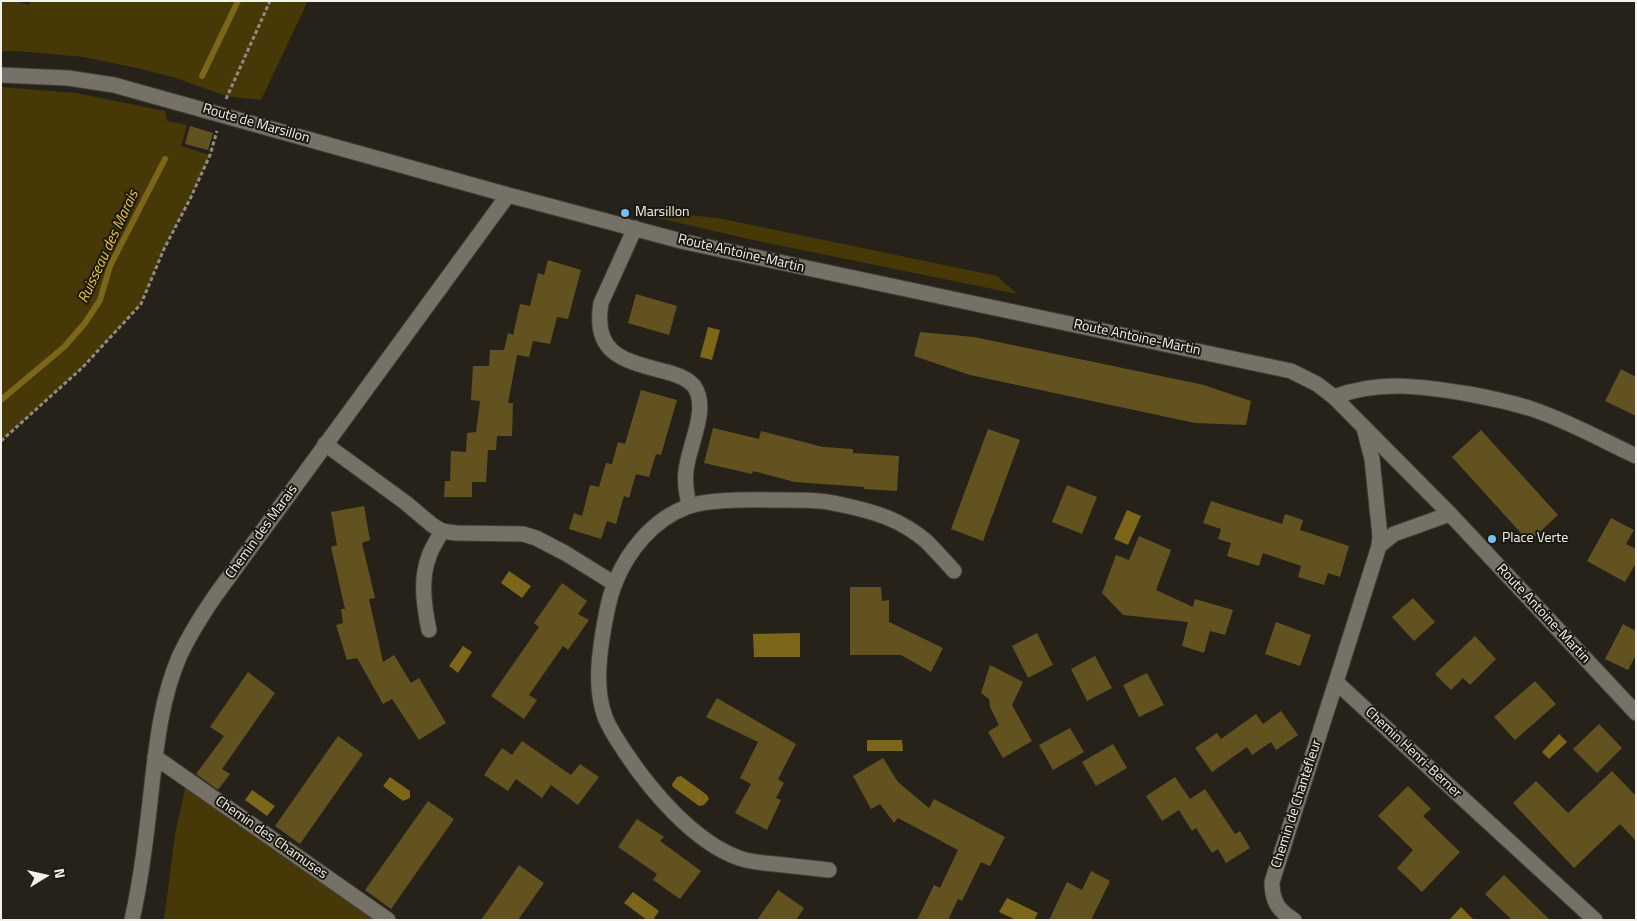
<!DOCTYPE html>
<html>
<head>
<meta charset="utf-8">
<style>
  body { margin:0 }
  #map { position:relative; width:1637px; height:921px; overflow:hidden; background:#262219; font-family:"Titillium Web",sans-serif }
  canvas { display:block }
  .frame { position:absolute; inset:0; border:2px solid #f3f1eb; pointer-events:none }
  .north { position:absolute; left:20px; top:851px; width:50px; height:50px; -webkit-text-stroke:4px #1c1910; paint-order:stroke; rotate:80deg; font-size:14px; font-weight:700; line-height:20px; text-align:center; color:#f3f1eb }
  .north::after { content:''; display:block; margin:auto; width:18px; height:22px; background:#f3f1eb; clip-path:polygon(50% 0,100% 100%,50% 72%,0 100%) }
</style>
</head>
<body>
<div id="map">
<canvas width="1637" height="921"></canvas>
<div class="frame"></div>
<div class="north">N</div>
</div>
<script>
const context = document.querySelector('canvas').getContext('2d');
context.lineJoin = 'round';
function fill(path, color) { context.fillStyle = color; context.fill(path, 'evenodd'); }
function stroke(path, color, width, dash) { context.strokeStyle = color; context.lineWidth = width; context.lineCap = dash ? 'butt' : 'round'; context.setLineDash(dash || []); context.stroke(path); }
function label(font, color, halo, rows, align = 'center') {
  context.font = font + ' "Titillium Web",sans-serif'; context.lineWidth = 4; context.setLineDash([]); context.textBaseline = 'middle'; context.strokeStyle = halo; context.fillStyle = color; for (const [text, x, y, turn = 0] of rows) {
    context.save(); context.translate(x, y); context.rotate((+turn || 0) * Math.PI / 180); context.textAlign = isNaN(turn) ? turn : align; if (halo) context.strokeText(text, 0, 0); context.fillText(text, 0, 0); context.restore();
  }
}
const green = new Path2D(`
  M1,1H15L29,5L31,1H308L261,100L226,96L176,78L141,69L84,57L17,51H1Z
  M1,87L76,93L165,111L167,121L187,125L181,146L210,155L191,197L164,249L141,304L82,368L1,441Z
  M646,211L718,218L997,276L1017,294L753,240L645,215Z
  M187,780L386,920H164L175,834Z`);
const water = new Path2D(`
  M708,327L720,330L712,360L700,357Z
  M1127,510L1141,516L1128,545L1114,539Z
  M509,571L531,586L522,598L501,583Z
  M800,633V657H754L753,634Z
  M463,646L472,652L458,673L449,666Z
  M1559,734L1567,742L1549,759L1542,752Z
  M867,740H902L903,751H867Z
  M681,776L707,795L709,799L704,805L699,806L673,787L672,784L677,777Z
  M390,777L410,791V798L403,801L383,786Z
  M252,790L275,806L267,816L245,800Z
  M633,892L659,911L653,920H647L624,903Z
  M1007,898L1038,913L1034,920H1016L999,912Z
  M1461,907L1474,920H1449Z`);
const stream = new Path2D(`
  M202,76L238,1
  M1,400L64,347L85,323L100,300L110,266L165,159`);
const building = new Path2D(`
  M190,126L213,133L208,150L185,144Z
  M548,260L581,270L568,319L557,317L550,344L533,341L529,357L517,355L508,403H513L512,436H497L496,450H488L486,482H472V497H444L445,481H450L451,451L466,452L467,433L476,432L480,401L471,400L473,366H489L490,350H504L508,333L513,335L520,304L530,306L538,273L544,275Z
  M636,294L677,306L669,335L628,323Z
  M920,332L974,337L1204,385L1251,401L1246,425L1195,423L970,375L914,356Z
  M1621,369L1636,377V416L1605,401Z
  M641,390L677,400L661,455L656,454L649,477L636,474L629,498L624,496L616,524L607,521L601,539L569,529L574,513L582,516L590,485L599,487L606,463L612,464L618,442L625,444Z
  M713,428L759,439L761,431L823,447L853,449V453L899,456L897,491L864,489V487L795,482L753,471L752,474L704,463Z
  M988,429L1020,440L983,541L951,529Z
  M1481,430L1558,515L1529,542L1452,457Z
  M1067,485L1097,497L1082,534L1052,522Z
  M1211,501L1282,524L1285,514L1303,520L1300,530L1349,546L1340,577L1328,573L1324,585L1298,577L1301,566L1263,553L1259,566L1227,556L1231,543L1218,539L1221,529L1203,523Z
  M364,506L370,540L362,543L375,598L369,599L383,662L394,655L411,683L419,678L446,723L419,740L392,699L383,704L357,658L347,660L336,625L343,623L341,609H345L331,547L337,545L331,512Z
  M1611,518L1634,530L1626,544L1636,549V563L1625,582L1587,561Z
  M1139,536L1171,550L1156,590L1193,607L1195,599L1233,610L1225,635L1210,631L1204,653L1182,646L1188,622L1123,615L1102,593L1116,555L1129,560Z
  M562,583L587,601L578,614L589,620L568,650L563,646L529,695L537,700L524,719L491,696L539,627L534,623Z
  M850,587H881L882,601L889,600V622L943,648L931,672L901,655H850Z
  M1413,598L1435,622L1414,641L1392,617Z
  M1276,622L1311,635L1300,666L1265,654Z
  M1623,624L1636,631V655L1628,670L1605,659Z
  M1037,633L1053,665L1028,678L1012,646Z
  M1475,636L1496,659L1470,685L1463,678L1451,690L1435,674Z
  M1095,656L1112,688L1087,701L1071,669Z
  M990,665L1023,682L1012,705L1032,741L1003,758L988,732L999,725L990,707L989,699L981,693Z
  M248,672L275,693L222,769L230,774L218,790L196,774L224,736L210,727Z
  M1147,673L1164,705L1139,717L1123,685Z
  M1535,681L1556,704L1515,740L1494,717Z
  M717,698L796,744L778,779L784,783L776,798L781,800L767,830L735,813L751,784L740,778L758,742L706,717Z
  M1281,711L1298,735L1276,750L1271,742L1252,755L1247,747L1212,772L1195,748L1217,733L1221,739L1256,714L1263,724Z
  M1599,724L1622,748L1597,773L1573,749Z
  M1070,728L1084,752L1053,770L1039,745Z
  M338,736L363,754L300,844L275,826Z
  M522,741L571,775L580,764L599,777L578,805L551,785L542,798L516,779L508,791L484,775L502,748L512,755Z
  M1113,744L1127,768L1096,786L1082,762Z
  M883,758L898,782L929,808L934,799L1005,837L990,866L981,862L962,901L958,899L948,920H917L934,885L940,888L958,850L898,818L894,823L880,804L871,809L853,776Z
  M1612,771L1636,796V841L1620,824L1574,868L1513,803L1536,781L1568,813Z
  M1175,777L1190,799L1205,789L1235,834L1240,831L1250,848L1226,863L1218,849L1212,853L1196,828L1192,831L1179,810L1162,821L1146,796Z
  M1408,786L1431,809L1423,816L1460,852L1422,892L1397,868L1413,850L1378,816Z
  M428,801L454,819L391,909L365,890Z
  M637,819L664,837L660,841L701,871L680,899L653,880L657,874L618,847Z
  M519,865L544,883L518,920H481Z
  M1091,871L1110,881L1091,920H1049L1067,882L1082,890Z
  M1504,875L1550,920H1512L1485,894Z
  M778,890L804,908L796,920H757Z`);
const path = new Path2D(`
  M226,99L270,1
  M1,441L82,368L141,304L164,249L191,197L210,155L217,131`);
const minor = new Path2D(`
  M1,75L68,78L114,85L508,195L685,242L1291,371L1317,384L1334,397L1450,514L1636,713
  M635,228L601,303C592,356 626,361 667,372C677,375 687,378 694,386C710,409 688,446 686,471C684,483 687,494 689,506
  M1334,397C1379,380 1422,386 1469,394C1490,398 1511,402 1532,409C1568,421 1602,440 1636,456
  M1364,428L1372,459L1380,536L1379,546L1336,682L1595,920
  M325,444L406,503L432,525L442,531L456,533L523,534L536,538L565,553L615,584
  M1379,546L1394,534L1450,514
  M429,630C424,606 420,580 429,556C432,547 438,539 442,531
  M155,757L388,920
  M829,870C811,868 793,866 775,864C763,863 750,862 739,858C694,842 651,791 625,752C618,741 610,730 605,717C596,692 598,665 602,639C605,620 608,600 615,583C628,550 654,519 687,507C709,498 758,500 782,500C794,500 807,500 819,501C827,501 836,504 843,505C875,512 900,519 926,541C936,551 945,561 954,571
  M132,920C142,875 147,829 152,784C157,740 162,696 180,655C190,634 202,615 215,596L508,195
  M1294,920C1277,910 1272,900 1272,882L1336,682`);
const markers = [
  [625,213,5,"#75c0f6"],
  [1492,539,5,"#75c0f6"]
];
const streetNames = [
  ["Route de Marsillon",256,124,16],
  ["Route Antoine-Martin",741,254,13],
  ["Route Antoine-Martin",1137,338,12],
  ["Chemin des Marais",262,532,-54],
  ["Route Antoine-Martin",1543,614,47],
  ["Chemin Henri-Berner",1413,753,43],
  ["Chemin de Chantefleur",1297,804,-72],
  ["Chemin des Chamuses",271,838,35]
];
const poiNames = [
  ["Marsillon",635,213],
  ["Place Verte",1502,539]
];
const waterNames = [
  ["Ruisseau des Marais",109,247,-65]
];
fill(green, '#473807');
fill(water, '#7c661a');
stroke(stream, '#7c661a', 6);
fill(building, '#625220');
stroke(minor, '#413e37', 17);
stroke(path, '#8f8c84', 3, [4, 2.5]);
stroke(minor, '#757166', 15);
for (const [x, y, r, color] of markers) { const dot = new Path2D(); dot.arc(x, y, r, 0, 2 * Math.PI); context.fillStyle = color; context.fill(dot); stroke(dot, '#1c1910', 2); }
label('14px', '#f3f1eb', '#1c1910', streetNames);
label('14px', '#f3f1eb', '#1c1910', poiNames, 'left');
label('italic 15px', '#ecc442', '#1c1910', waterNames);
</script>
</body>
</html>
